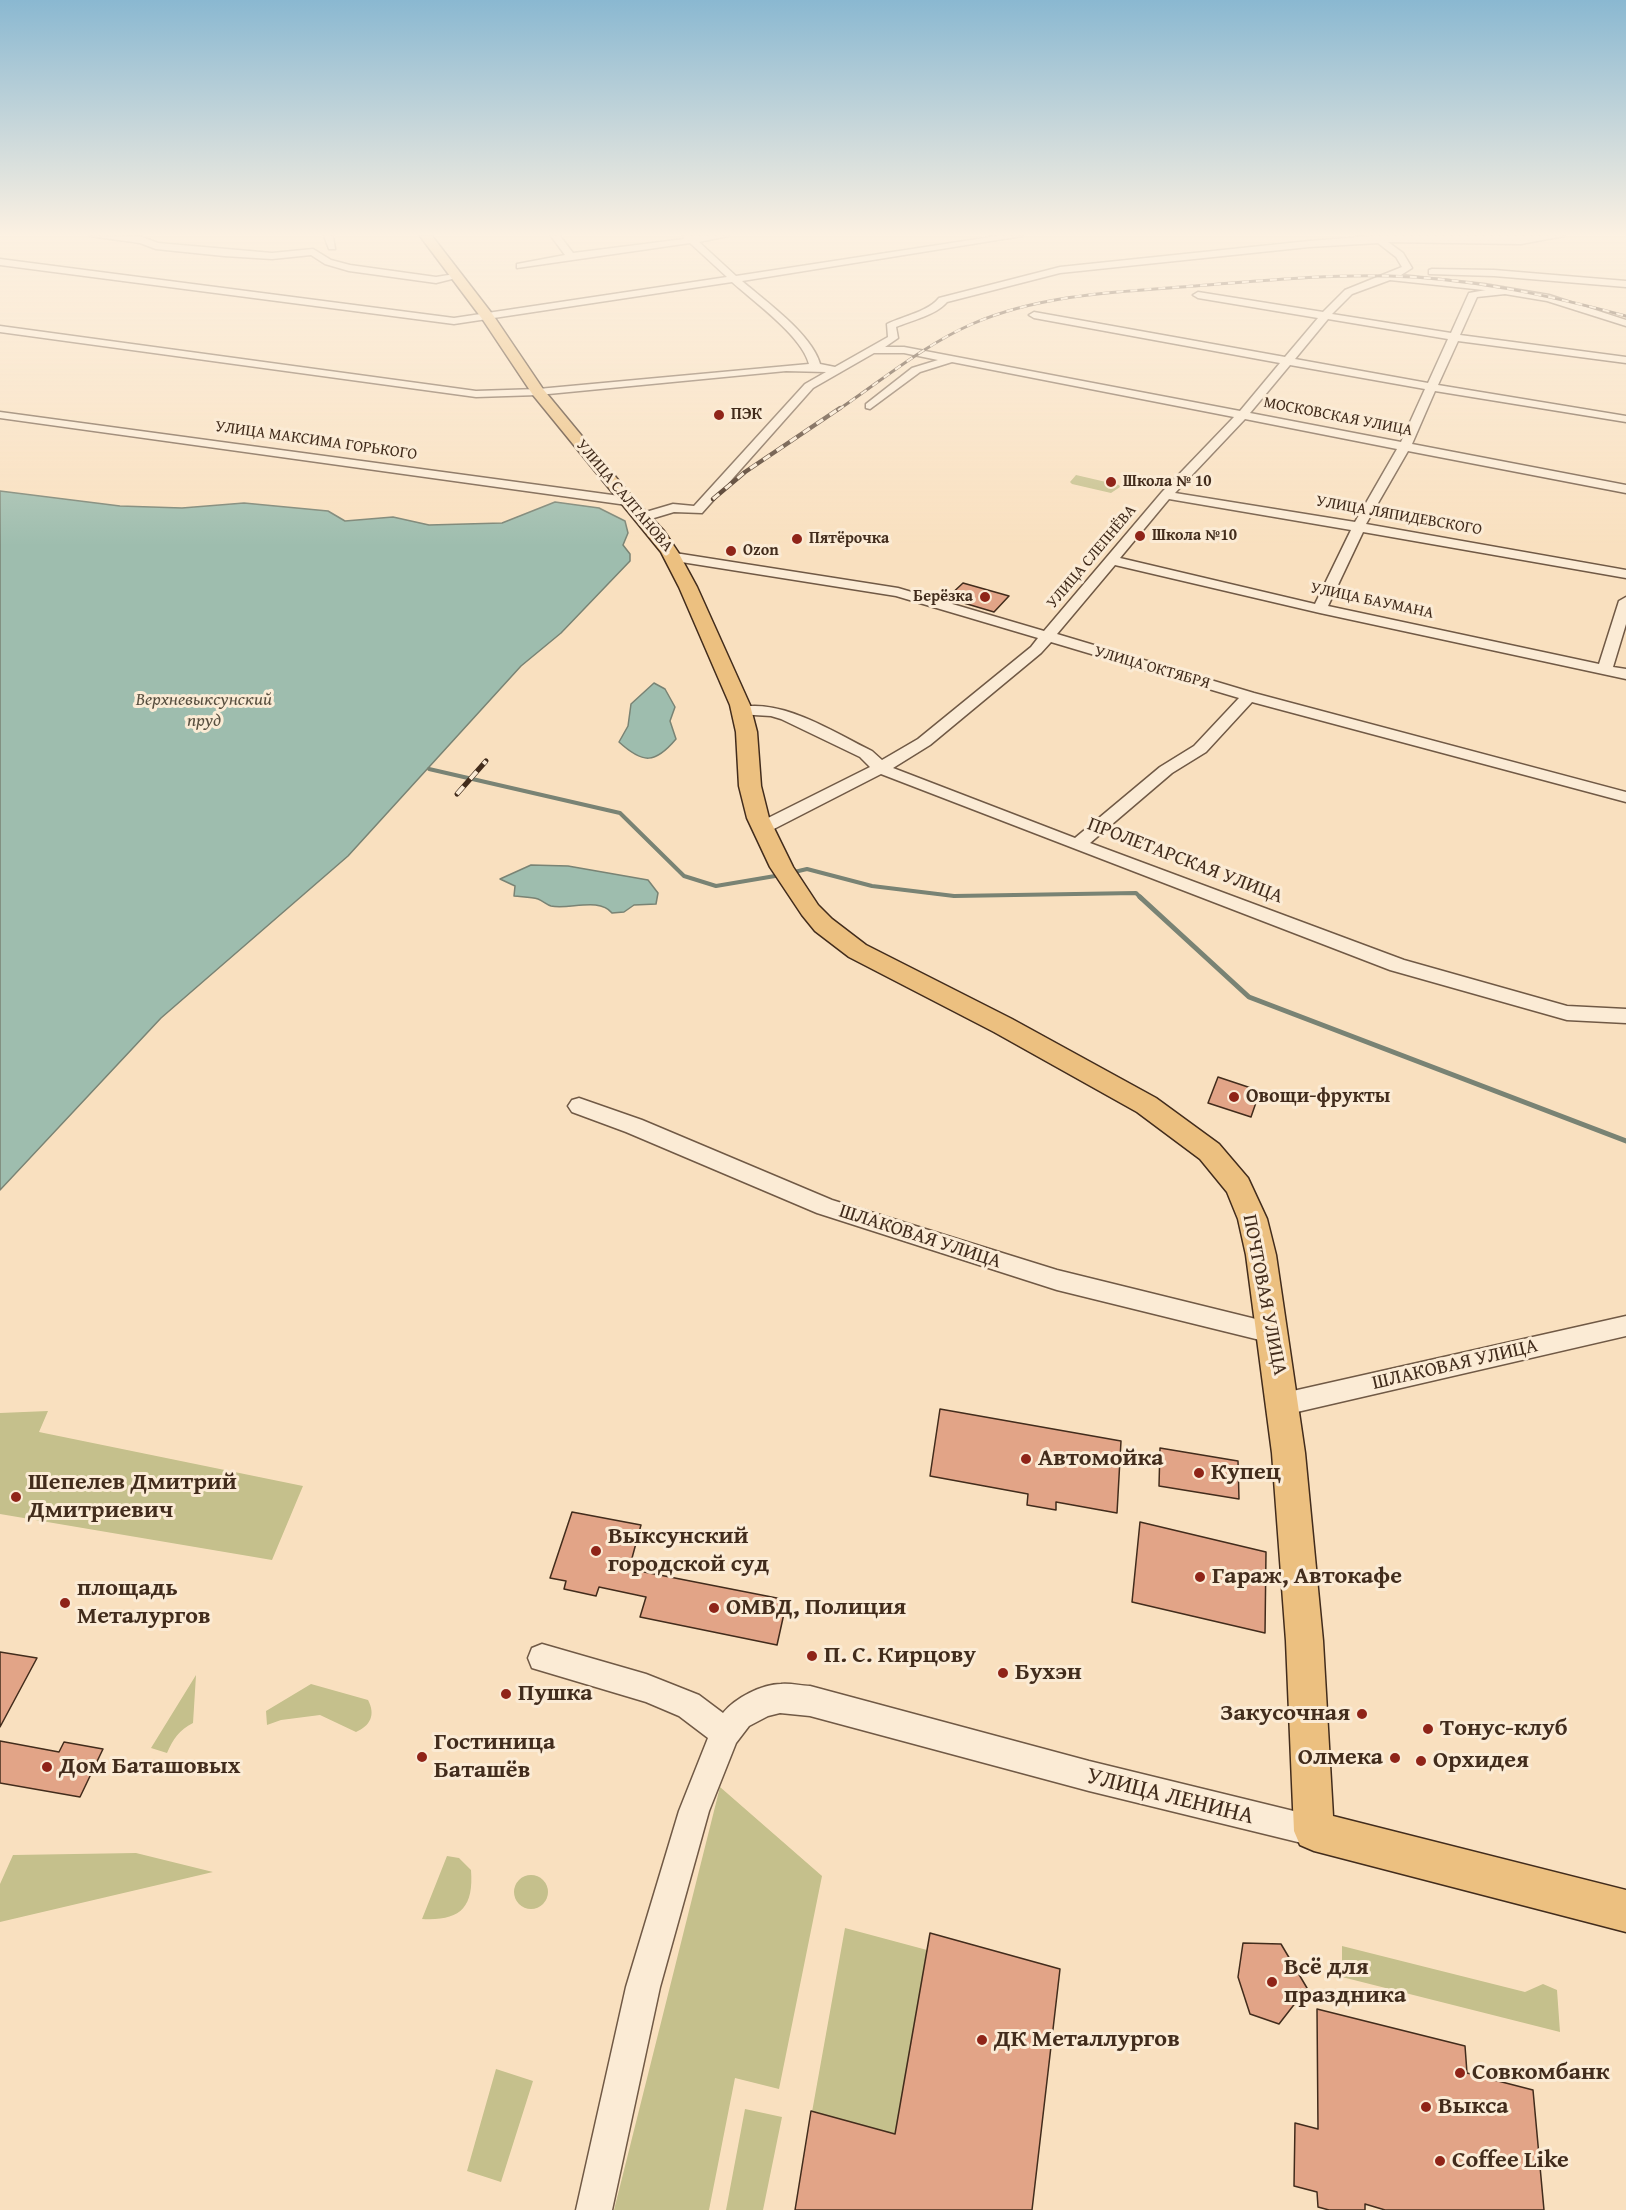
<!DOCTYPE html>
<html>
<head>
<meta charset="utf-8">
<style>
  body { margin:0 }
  canvas { display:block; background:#f9e0bf }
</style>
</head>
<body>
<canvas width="1626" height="2210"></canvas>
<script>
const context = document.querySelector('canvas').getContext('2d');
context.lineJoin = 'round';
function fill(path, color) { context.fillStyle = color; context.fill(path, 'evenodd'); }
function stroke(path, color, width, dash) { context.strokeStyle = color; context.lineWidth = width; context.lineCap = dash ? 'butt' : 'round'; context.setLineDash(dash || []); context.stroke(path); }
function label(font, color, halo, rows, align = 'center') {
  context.font = font + ' "Gentium Book Plus",serif'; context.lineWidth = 6; context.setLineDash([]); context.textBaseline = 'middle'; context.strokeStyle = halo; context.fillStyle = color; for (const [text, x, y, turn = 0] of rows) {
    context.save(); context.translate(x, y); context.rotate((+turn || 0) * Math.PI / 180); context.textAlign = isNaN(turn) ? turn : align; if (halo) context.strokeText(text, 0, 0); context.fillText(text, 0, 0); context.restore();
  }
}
const green = new Path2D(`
  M1076,475L1119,485L1120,487L1111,493L1072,484L1070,482Z
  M48,1411L39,1432L303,1486L272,1560L0,1514V1413Z
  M196,1675L193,1723C179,1730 173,1739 167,1753L151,1748Z
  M311,1684L368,1700C376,1715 370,1726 356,1732L320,1715L281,1720L267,1725L266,1711Z
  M720,1787L822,1876L779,2089L735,2078L709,2210H614Z
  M136,1853L213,1872L0,1922V1884L13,1855Z
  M447,1856L459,1858L471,1870C474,1909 459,1921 422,1919Z
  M514 1892a17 17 0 1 1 34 0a17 17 0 1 1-34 0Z
  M845,1928L927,1950L895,2134L812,2112Z
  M1342,1946L1525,1992L1543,1984L1557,1990L1560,2032L1342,1977Z
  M496,2069L533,2081L501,2182L467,2171Z
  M745,2109L782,2117L763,2210H726Z`);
const water = new Path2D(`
  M0,491L120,506L182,508L244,503L328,511L345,521L393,517L429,525L502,523L555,502L599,508L625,521L628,533L623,545L630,554V561L561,633L521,666L348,856L161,1018L0,1190Z
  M654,683L665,689L675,707L670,721L676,739C655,764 643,764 619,742L628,726L631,704Z
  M531,865L568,866L648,880L658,893L656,904L634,905L624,912L612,913C599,897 569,910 551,906C547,905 543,901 538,899C531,897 522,897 514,896L515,886L500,879Z`);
const streamFar1 = new Path2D(`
  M429,769L620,813L684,876L716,886L781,875
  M790,873L807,869L872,886L954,896L1136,893L1142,899`);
const stream = new Path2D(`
  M1140,897L1249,997L1626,1141`);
const building = new Path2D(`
  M963,583L1009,596L994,612L947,598Z
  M1218,1077L1260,1091L1251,1117L1208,1103Z
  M940,1409L1121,1441L1117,1513L1056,1502V1510L1027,1505L1028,1494L930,1476Z
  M1160,1448L1238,1461L1239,1499L1159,1486Z
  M572,1512L641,1525L629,1569L787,1600L777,1645L640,1617L646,1597L599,1587L596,1596L564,1589L566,1581L550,1578Z
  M1140,1522L1266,1552L1265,1633L1132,1602Z
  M0,1652L37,1658L0,1727Z
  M0,1741L59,1752L64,1742L103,1749L80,1797L0,1783Z
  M930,1933L1060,1969L1032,2210H795L811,2111L895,2134Z
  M1243,1943L1281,1944L1307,1988L1279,2024L1250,2014L1238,1977Z
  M1317,2009L1465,2046L1467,2073L1533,2090L1544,2210H1385L1365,2204V2210H1329L1318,2207L1317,2192L1294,2186L1295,2123L1318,2129Z`);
const minor = new Path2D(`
  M90,236L142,237L158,243L272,253L313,249L331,260L350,265L436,277L455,274L460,277L436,283L349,271L325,264L311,255L272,259L224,256L156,249L140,243Z
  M324,236H333L335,249H329Z
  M551,236H560L573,253L684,239L683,236H728L699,242L736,276L997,236H1022L742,281C765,301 812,334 820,364L835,367L888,337L887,324C904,316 929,311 939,298L1060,267L1309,241L1372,236H1564L1521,244L1388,242L1403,253L1412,268L1401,275L1484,284L1549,295L1626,320V326L1547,301L1505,294L1477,297L1460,335L1626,357V363L1458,341L1438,385L1626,416V422L1435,391L1412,444L1626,485V493L1408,451L1366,524L1626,570V578L1363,532L1328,606L1599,664L1619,601L1626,597V624L1613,667L1626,669V679L1320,613L1115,565L1057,634L1254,693L1626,792V802L1252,702L1206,752L1172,773L1090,843L1404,960L1567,1006L1626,1009V1023L1567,1020L1390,970L881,774L768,832H756L753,828L756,824L870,767L860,757L781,719L771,716L737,714L735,711L737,708C781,697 833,732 872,751L882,760L918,739L1031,647L1038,638L896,596L675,561L670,560L668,557L670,554L675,553L898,588L1044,631L1162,492L1234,417L952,362L920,372L870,409L866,408V404L912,368L938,360L904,353H874L813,388L702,513L674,512L644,521L638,517L639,514L673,504L694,506L805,384L826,372L786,371L538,395L476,397L0,332V326L476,391L538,389L809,364C802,336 754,302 732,282L454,324L0,265V259L454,318L727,277L690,243L517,268V264L565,255ZM1378,243L1396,257L1402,267L1345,290L1323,312L1198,292L1193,295L1198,298L1318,318L1285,357L1034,312L1029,315L1034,318L1280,363L1240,411L904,347H885L898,338L896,327C913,320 936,315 947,302L1060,273L1309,247ZM1390,280L1484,290H1486L1469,293L1451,333L1332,314L1352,294ZM1328,319L1448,339L1428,383L1295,359ZM1290,365L1425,389L1401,442L1250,413ZM1245,419L1397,449L1355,522L1175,493ZM1169,499L1351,530L1315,604L1120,558ZM1051,642L1239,698L1194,746L1160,767L1075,838L893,768L930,745L1041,653Z
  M1432,269L1494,270L1626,281V287L1494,276L1429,274V270Z
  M0,412L627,497L633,501L627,505L0,418Z
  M579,1098L642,1120L832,1200L1057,1270L1272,1323L1281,1326L1284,1333L1281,1340L1272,1343L1057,1290L817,1213L626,1132L572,1112L568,1106L572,1100Z
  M1626,1316V1336L1284,1415L1275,1412L1271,1404L1275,1396L1284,1393Z
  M542,1644L646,1674L699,1695L723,1713C735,1698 762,1684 781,1684C791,1683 801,1686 810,1686L1089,1761L1314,1816L1325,1820L1329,1831L1325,1842L1314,1846L1089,1791L810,1716L780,1713L768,1716L749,1726L736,1743L709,1811L660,1987L612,2210H576L626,1987L679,1811L708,1738L679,1716L646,1702L532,1668L528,1658L532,1648Z`);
const major = new Path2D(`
  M420,236H432L493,315L543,389L633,498L664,531L678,552L697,587L750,705L757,732L761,786L769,818L793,867L818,905L832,919L866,945L1012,1019L1156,1098L1219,1144L1248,1178L1267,1219L1276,1255L1305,1453L1323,1641L1333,1816L1626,1890V1932L1314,1851L1300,1845L1294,1831L1286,1641L1272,1453L1246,1255L1238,1219L1227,1192L1200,1159L1137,1112L994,1032L849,957L815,931L802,915L770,867L747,818L739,786L736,732L730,705L679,587L661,552L533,395L483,320Z`);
const railFar2 = new Path2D(`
  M838,410C881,381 924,345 972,324C1037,296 1110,292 1181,287C1250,282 1320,274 1389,276C1470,278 1548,295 1626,316`);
const railFar1 = new Path2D(`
  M713,499L745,472L840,408`);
const rail = new Path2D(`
  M457,794L486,761`);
const markers = [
  [719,415,6,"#8f2418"],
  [1111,482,6,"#8f2418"],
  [1140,536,6,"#8f2418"],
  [797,539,6,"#8f2418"],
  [731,551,6,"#8f2418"],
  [985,597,6,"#8f2418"],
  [1234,1097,6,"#8f2418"],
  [1026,1459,6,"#8f2418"],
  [1199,1473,6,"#8f2418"],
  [16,1497,6,"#8f2418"],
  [596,1551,6,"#8f2418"],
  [1200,1577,6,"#8f2418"],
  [65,1603,6,"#8f2418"],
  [714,1608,6,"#8f2418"],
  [812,1656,6,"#8f2418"],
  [1003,1673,6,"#8f2418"],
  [506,1694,6,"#8f2418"],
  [1362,1714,6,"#8f2418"],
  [1428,1729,6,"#8f2418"],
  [422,1757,6,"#8f2418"],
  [1395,1758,6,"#8f2418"],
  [1421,1761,6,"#8f2418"],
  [47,1767,6,"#8f2418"],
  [1272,1982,6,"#8f2418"],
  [982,2040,6,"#8f2418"],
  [1460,2073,6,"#8f2418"],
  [1426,2107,6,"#8f2418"],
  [1440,2161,6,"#8f2418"]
];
const farPoinames = [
  ["ПЭК",731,415],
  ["Школа № 10",1123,482],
  ["Школа №10",1152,536],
  ["Пятёрочка",809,539],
  ["Ozon",743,551],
  ["Берёзка",973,597,"right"]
];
const farStreetnames = [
  ["МОСКОВСКАЯ УЛИЦА",1338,417,11],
  ["УЛИЦА МАКСИМА ГОРЬКОГО",316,441,8],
  ["УЛИЦА САЛТАНОВА",624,496,50],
  ["УЛИЦА ЛЯПИДЕВСКОГО",1399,516,10],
  ["УЛИЦА СЛЕПНЁВА",1092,557,-50],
  ["УЛИЦА БАУМАНА",1372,601,12],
  ["УЛИЦА ОКТЯБРЯ",1152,668,16]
];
const farWaternames = [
  ["Верхневыксунский",204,700],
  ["пруд",204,721]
];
const streetNames = [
  ["ПРОЛЕТАРСКАЯ УЛИЦА",1185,861,21],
  ["ШЛАКОВАЯ УЛИЦА",920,1237,18],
  ["ПОЧТОВАЯ УЛИЦА",1264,1295,79],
  ["ШЛАКОВАЯ УЛИЦА",1455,1365,-13]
];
const poiNames = [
  ["Овощи-фрукты",1246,1097]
];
const nearPoinames = [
  ["Автомойка",1038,1459],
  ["Купец",1211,1473],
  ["Шепелев Дмитрий",28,1483],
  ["Дмитриевич",28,1511],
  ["Выксунский",608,1537],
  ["городской суд",608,1565],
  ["Гараж, Автокафе",1212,1577],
  ["площадь",77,1589],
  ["Металургов",77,1617],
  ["ОМВД, Полиция",726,1608],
  ["П. С. Кирцову",824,1656],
  ["Бухэн",1015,1673],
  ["Пушка",518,1694],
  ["Закусочная",1350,1714,"right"],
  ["Тонус-клуб",1440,1729],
  ["Гостиница",434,1743],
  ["Баташёв",434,1771],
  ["Олмека",1383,1758,"right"],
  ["Орхидея",1433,1761],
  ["Дом Баташовых",59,1767],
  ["Всё для",1284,1968],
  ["праздника",1284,1996],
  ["ДК Металлургов",994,2040],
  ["Совкомбанк",1472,2073],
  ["Выкса",1438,2107],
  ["Coffee Like",1452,2161]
];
const nearStreetnames = [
  ["УЛИЦА ЛЕНИНА",1170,1797,14]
];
fill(green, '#c5c08c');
fill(water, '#9ebdae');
stroke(water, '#798374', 1.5);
stroke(streamFar1, '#798374', 4);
stroke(stream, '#798374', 5);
fill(building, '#e2a487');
stroke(building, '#422c1c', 1.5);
stroke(minor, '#705945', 3);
stroke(major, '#422c1c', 3);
fill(minor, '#fbebd5');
fill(major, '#ecc080');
stroke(railFar2, '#422c1c', 3);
stroke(railFar1, '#422c1c', 4.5);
stroke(rail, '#422c1c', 5);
stroke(railFar2, '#fbebd5', 2, [7]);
stroke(railFar1, '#fbebd5', 3, [8]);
stroke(rail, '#fbebd5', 4, [10]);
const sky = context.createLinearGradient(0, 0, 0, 546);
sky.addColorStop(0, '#8ab8d1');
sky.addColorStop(0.43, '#fcf1e2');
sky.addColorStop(1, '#fcf1e200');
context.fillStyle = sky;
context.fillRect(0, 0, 1626, 546);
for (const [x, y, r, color] of markers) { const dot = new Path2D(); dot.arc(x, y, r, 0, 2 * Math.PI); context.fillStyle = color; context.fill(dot); stroke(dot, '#fbebd5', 2); }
label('bold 16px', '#422c1c', '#fbebd5', farPoinames, 'left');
label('16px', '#422c1c', '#fbebd5', farStreetnames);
label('italic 18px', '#595040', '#fbebd5', farWaternames);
label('20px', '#422c1c', '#fbebd5', streetNames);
label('bold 20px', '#422c1c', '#fbebd5', poiNames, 'left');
label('bold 24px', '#422c1c', '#fbebd5', nearPoinames, 'left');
label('24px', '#422c1c', '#fbebd5', nearStreetnames);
</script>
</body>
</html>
